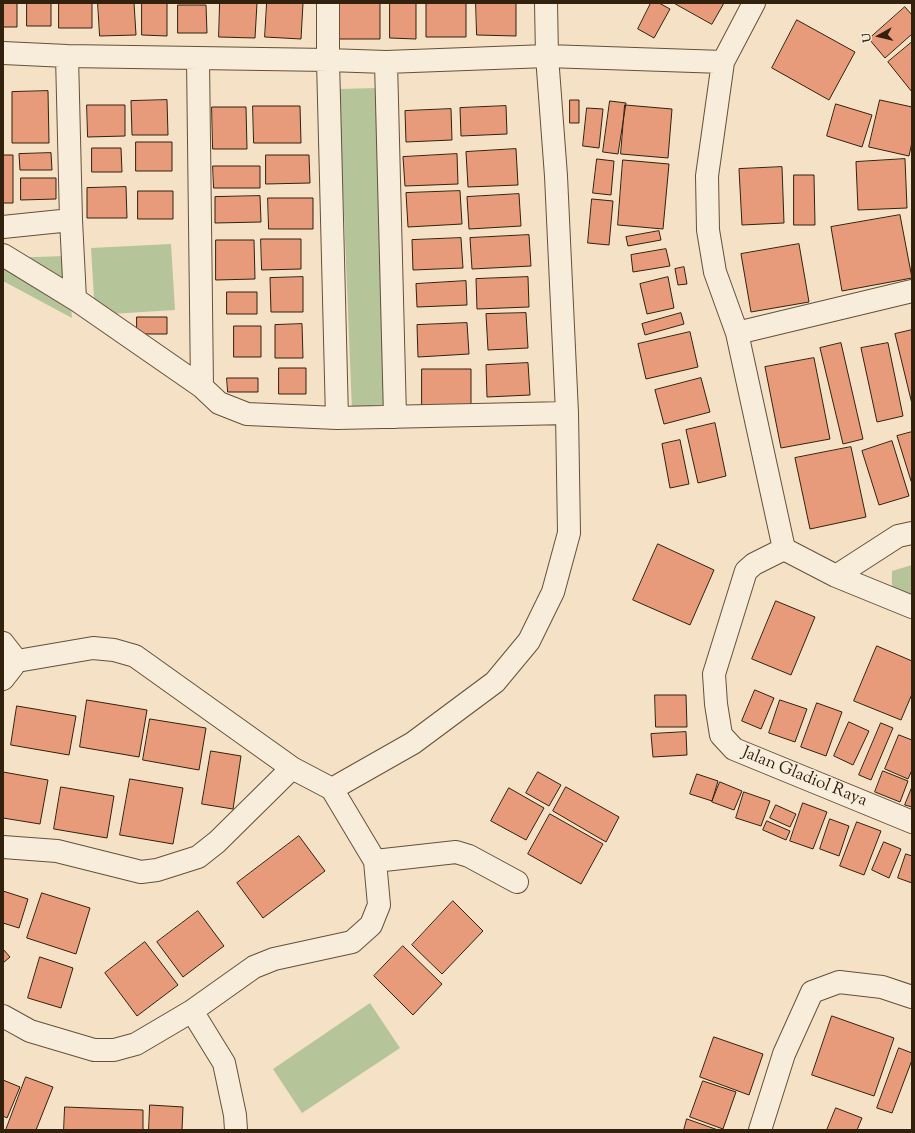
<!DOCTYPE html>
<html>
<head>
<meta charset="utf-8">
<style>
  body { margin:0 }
  #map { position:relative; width:915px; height:1133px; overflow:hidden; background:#f5e2c6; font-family:"Sorts Mill Goudy",serif }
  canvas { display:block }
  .frame { position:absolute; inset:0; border:4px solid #32210c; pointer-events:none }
  .north { position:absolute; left:859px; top:16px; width:40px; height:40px; -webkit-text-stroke:3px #f8ecda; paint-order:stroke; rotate:262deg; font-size:11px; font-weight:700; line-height:16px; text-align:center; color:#32210c }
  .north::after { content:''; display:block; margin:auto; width:14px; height:18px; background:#32210c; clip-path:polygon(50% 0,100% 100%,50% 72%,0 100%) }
</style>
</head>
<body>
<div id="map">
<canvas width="915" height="1133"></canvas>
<div class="frame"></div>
<div class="north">U</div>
</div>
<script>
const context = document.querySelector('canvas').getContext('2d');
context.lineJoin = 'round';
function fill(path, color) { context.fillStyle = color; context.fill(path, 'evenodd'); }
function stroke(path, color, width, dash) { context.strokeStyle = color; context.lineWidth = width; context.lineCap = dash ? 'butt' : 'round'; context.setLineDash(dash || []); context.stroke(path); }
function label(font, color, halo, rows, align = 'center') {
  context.font = font + ' "Sorts Mill Goudy",serif'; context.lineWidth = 3; context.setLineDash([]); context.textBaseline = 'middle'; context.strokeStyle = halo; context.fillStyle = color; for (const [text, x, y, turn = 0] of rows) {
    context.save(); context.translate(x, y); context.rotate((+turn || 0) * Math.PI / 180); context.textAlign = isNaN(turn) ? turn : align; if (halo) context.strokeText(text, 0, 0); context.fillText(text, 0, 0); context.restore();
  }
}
const green = new Path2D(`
  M376,88L389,410L352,411L339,89Z
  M171,244L175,310L95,315L91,248Z
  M66,256L72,318L3,281V258Z
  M912,565V601C893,592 891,593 892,571Z
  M370,1003L400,1048L302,1113L273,1069Z`);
const building = new Path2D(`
  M3,3H17V27H3Z
  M27,3H51V26H27Z
  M59,3H92V28H59Z
  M98,3H134L136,35L100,36Z
  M142,3H167V36L142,35Z
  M220,3H257L255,38L219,37Z
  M267,3H303L301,39L265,37Z
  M337,3H380V39H337Z
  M390,3H416V39L390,38Z
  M466,3V37H426V4Z
  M476,3H516V36L477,35Z
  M651,3H659L670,9L654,38L638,29Z
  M674,3H724L712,24Z
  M178,5H206L207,33H178Z
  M905,7L912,15V34L885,58L869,39Z
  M797,20L855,52L829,100L772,68Z
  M912,42V92L888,62Z
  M48,91L49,143H12V92Z
  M167,100L168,135H132L131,101Z
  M570,100H579V123H570Z
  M880,100L912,107V142L909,156L869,147Z
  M610,101L626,103L618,154L603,152Z
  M836,104L872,115L862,147L827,136Z
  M87,105H125V136L88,137Z
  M625,105L672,109L668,158L621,154Z
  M253,106H300L301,143H254Z
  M506,106L507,134L461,136L460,108Z
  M212,107H246L247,149H213Z
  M587,108L603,109L599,148L583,146Z
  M451,109L452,140L406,142L405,111Z
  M136,142H172V171H136Z
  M92,148H121L122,172H92Z
  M516,149L518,185L468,187L466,152Z
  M51,153L52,170H20L19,154Z
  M457,154L458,184L405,186L403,157Z
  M3,155H13V203H3Z
  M266,155H309L310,183L266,184Z
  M597,159L614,161L611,195L593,193Z
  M905,159L907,208L858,210L856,162Z
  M623,160L669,164L663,229L618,225Z
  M213,166H260V188H214Z
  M782,167L784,223L742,225L739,169Z
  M794,175H814L815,225H794Z
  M21,178H56V199L21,200Z
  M126,187L127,218H87V188Z
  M138,191H173V219H138Z
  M460,191L462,224L408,227L406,193Z
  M519,194L521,226L469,229L467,197Z
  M260,196L261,222L215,223V197Z
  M268,198H313V229H269Z
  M592,199L613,201L609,245L588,243Z
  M900,215L912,278L842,291L831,227Z
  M659,231L661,240L628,246L626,237Z
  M529,235L531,266L472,269L470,238Z
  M461,238L463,268L413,270L412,240Z
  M261,239H301V269L262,270Z
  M216,240H254L255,279L216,280Z
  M799,244L809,302L751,312L741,254Z
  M666,249L670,266L633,272L631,255Z
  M684,267L687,284L678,285L675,269Z
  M303,277V312H271L270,278Z
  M528,277L529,307L477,309L476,279Z
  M668,277L674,308L647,314L640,284Z
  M466,281L467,305L417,307L416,284Z
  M227,292H257V314H227Z
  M526,313L528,348L488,350L486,314Z
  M681,313L684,324L645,335L642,324Z
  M137,317H167V334H137Z
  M467,323L469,354L418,357L417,325Z
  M302,324L303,358H275V325Z
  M234,326H261V357H234Z
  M912,330V404L895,334Z
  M690,332L698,367L646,379L638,344Z
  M841,343L863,439L843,444L820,348Z
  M888,343L903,416L877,422L861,348Z
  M814,358L830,439L781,448L765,367Z
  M528,363L530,395L487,397L486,365Z
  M279,368H306V394H279Z
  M422,369H471V406L422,407Z
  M227,378H258V392H228Z
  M701,378L710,412L664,424L655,390Z
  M715,423L726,476L698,483L686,430Z
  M912,432V484L897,436Z
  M680,440L689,484L670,488L662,444Z
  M892,441L909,496L879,505L862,451Z
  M851,447L866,517L810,529L795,458Z
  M658,544L714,570L690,625L633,600Z
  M776,601L815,617L791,675L752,659Z
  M877,646L912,661V694L901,720L854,701Z
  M755,690L774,698L761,729L742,721Z
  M655,695H686L687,727H656Z
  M87,700L147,710L139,757L80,747Z
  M780,700L807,709L795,742L769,733Z
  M817,703L842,712L826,756L801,747Z
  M17,706L76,716L69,755L11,745Z
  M150,719L206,728L199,770L143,760Z
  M849,722L869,731L853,765L834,756Z
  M881,723L893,728L871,780L859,775Z
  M686,732L687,755L653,757L651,734Z
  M899,735L912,740V770L908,779L885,769Z
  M211,751L241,756L233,809L202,804Z
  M883,771L908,781L900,802L875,792Z
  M3,772L48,780L40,824L3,818Z
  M538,772L561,785L549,806L526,793Z
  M697,774L718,781L712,801L690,794Z
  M130,779L183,788L173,844L120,835Z
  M720,782L742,791L734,810L712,802Z
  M61,787L114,796L107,838L54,829Z
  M566,787L619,817L606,842L553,811Z
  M912,787V807L905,805Z
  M509,788L544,808L526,840L491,821Z
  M744,792L770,801L761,826L736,818Z
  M803,803L827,812L813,849L790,841Z
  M776,805L796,814L790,827L770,818Z
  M550,814L603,844L581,884L528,854Z
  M830,819L849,826L839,856L820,849Z
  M767,821L790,831L786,840L763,830Z
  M857,822L881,831L864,875L840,866Z
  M299,836L325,871L263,918L237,883Z
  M884,842L901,849L889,878L872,870Z
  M906,854L912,856V883L898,878Z
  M3,891L28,899L19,928L3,923Z
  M42,893L90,908L76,954L27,938Z
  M453,901L483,931L442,974L412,945Z
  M198,911L224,946L183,977L157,942Z
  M145,942L178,985L137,1016L105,973Z
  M403,946L442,984L413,1015L374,976Z
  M3,949L10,957L3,963Z
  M40,957L73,968L61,1008L28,998Z
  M832,1016L894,1038L874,1096L812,1075Z
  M714,1037L763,1054L749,1095L700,1077Z
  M899,1048L912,1053V1060L892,1113L877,1108Z
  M26,1077L53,1087L36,1130H6Z
  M3,1080L20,1087L7,1118L3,1116Z
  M703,1081L736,1092L723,1129L690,1117Z
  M150,1105L183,1107L182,1130H149Z
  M65,1107L143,1110V1130H64Z
  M836,1108L862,1118L857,1130H827Z
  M687,1119L718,1130H684Z`);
const street = new Path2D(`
  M328,3V60L337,418
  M754,3L723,62L707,176L708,230L715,272L737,333L784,549
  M3,53L67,56L328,60L386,62L547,56L723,62
  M67,56L71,220L75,299
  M198,59L202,387
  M386,62L395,417
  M3,227L71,220
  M3,255L75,299L202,387L219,403L247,414L337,418L567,413
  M737,333L912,291
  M784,549L754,564L746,571L714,674L716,704L721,735L734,749L912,822
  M784,549L836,576L912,607
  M836,576L898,536L912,533
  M3,643L17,661
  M3,679L17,661L93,648L114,650L135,656L292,768L332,789L375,861L379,905L371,925L352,942L274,959L254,967L192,1011L136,1044L114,1050H94L30,1031L3,1016
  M332,789L413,743L495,682L529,641L553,592L569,533L567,413L556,176L547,56L546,3
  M3,847L57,851L141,872L157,870L198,857L217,842L292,768
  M375,861L456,852L469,856L517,882
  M192,1011L224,1063L235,1115L236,1130
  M760,1130L784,1054L812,992L839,982L882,987L912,997`);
const streetNames = [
  ["Jalan Gladiol Raya",804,778,22]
];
fill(green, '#b6c499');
fill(building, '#e79b7b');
stroke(building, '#32210c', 1);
stroke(street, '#63513a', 24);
stroke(street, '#f8ecda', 22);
label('17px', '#32210c', '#f8ecda', streetNames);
</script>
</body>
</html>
